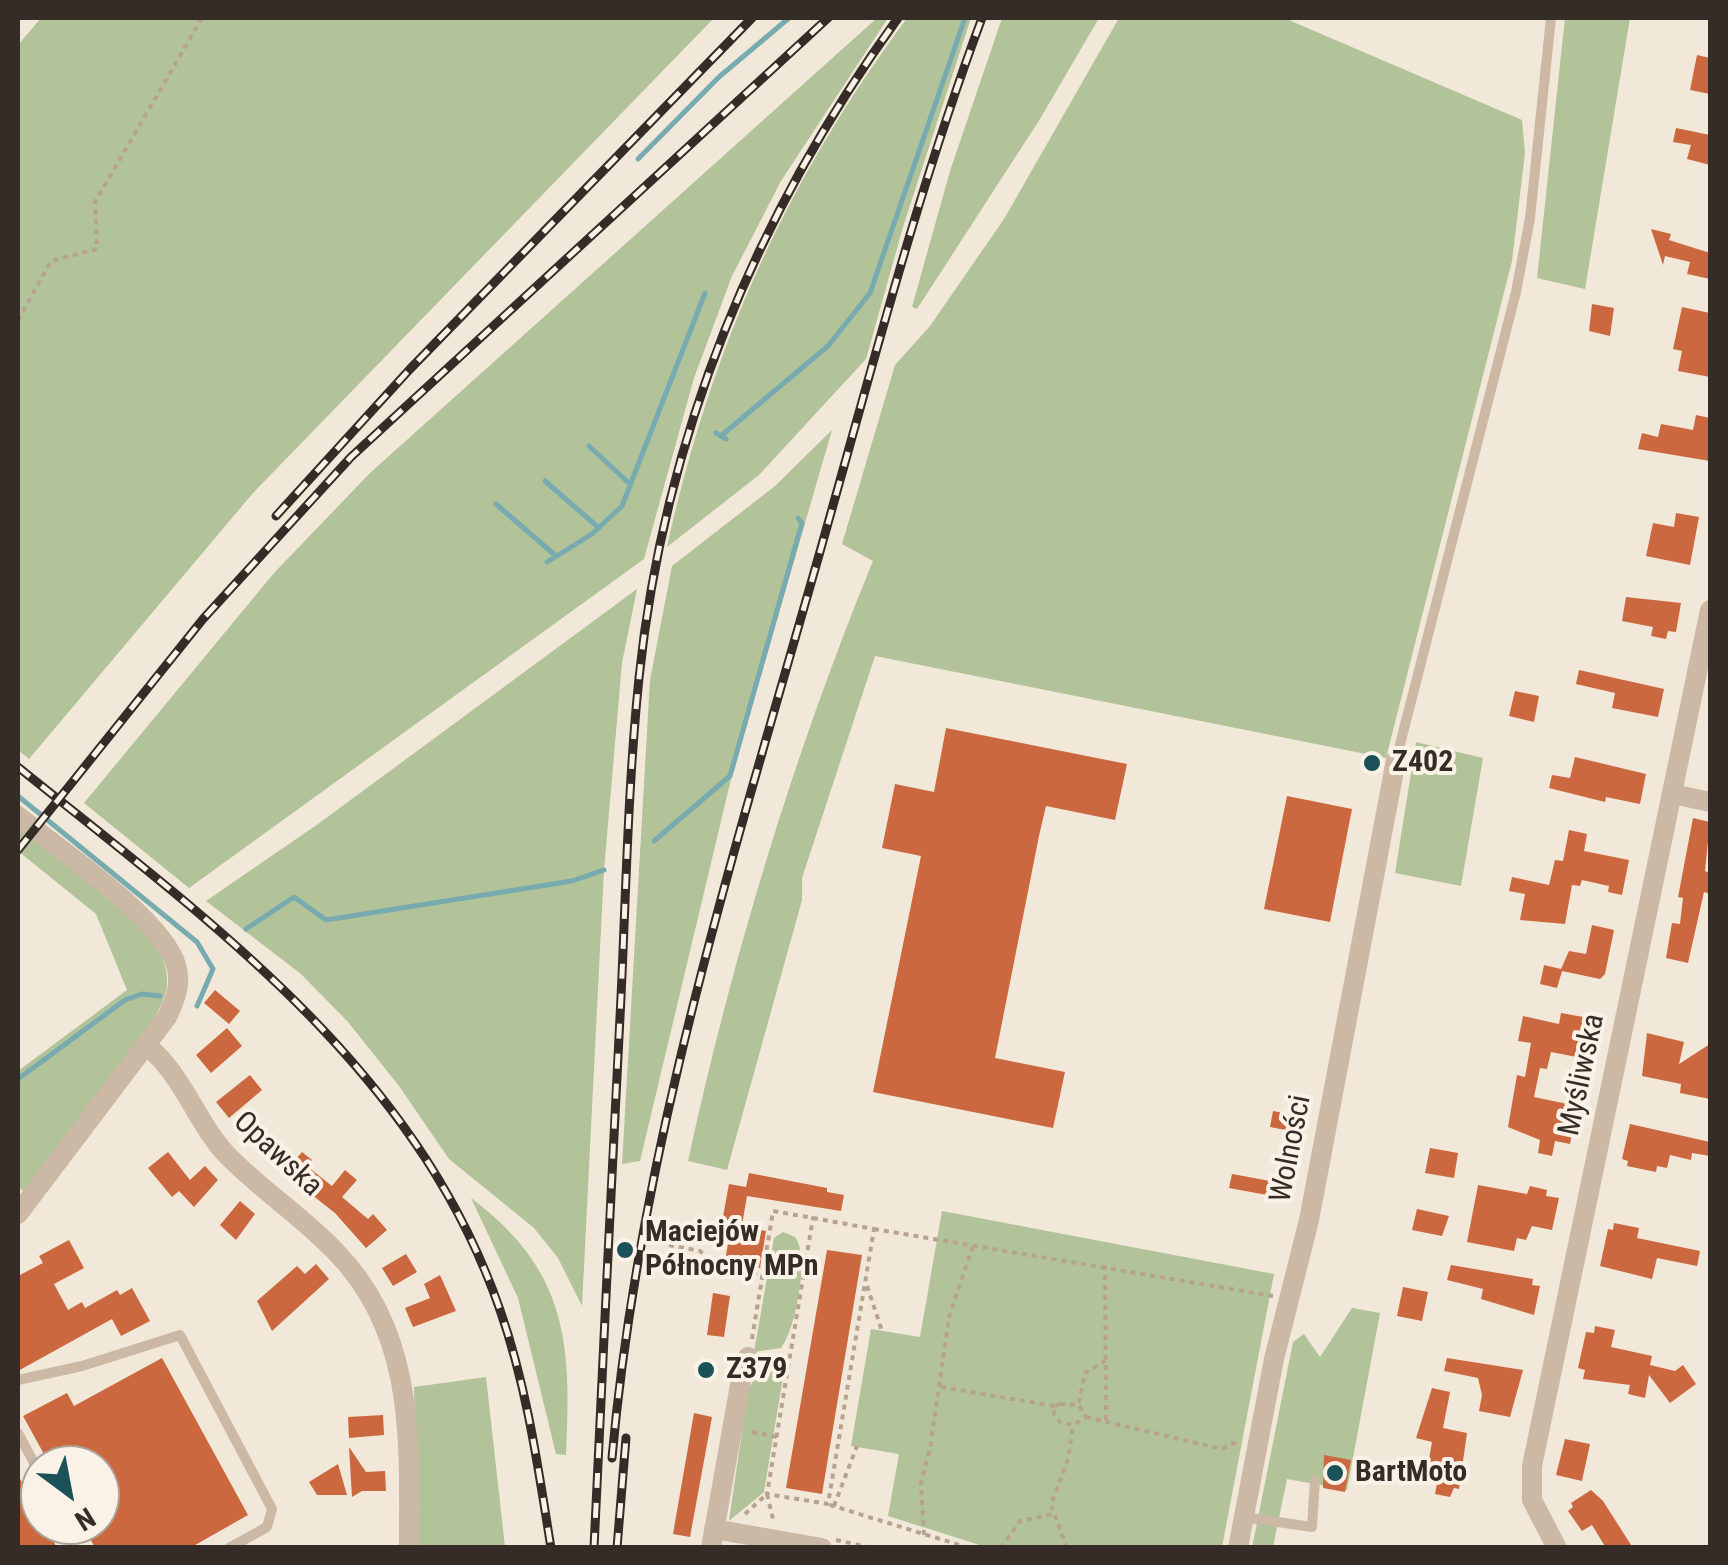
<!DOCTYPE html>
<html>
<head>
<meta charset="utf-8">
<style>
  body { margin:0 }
  #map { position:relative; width:1728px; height:1565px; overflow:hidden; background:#f2e8d9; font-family:"Roboto Condensed",sans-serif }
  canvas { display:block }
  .frame { position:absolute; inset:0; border:20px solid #362c27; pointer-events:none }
  .north { position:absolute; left:20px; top:1445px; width:100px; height:100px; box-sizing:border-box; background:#faf2e6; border:2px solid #aca39a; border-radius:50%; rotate:148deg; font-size:28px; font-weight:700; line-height:40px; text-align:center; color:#362c27 }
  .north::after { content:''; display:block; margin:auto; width:35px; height:45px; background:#1b5259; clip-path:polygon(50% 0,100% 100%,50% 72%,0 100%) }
</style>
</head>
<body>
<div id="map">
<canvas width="1728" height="1565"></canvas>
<div class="frame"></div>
<div class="north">N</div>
</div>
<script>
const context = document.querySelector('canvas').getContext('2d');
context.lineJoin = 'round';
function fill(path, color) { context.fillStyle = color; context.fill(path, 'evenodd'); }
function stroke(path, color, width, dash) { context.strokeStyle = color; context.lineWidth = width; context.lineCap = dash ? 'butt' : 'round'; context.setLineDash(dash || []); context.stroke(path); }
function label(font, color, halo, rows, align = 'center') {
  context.font = font + ' "Roboto Condensed",sans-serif'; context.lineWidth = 8; context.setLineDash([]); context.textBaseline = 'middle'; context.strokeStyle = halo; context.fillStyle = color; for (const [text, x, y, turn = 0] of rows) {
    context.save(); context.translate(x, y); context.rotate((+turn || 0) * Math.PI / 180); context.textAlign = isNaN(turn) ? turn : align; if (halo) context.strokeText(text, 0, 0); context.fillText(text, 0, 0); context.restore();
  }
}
const green = new Path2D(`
  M41,18H714L253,493L29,759L18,750V45Z
  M877,18H888L781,181L732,276L694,378L644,559L189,888L84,803L274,573L370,473Z
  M907,18H971L903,227L866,359L759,475L667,547C712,346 785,183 907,18Z
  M1002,18H1099L1040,119L917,309L912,307L950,171Z
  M1119,18H1284L1522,120L1525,153L1512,261L1386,758L875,656L802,878V900L727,1170L688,1161C733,955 793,756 873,561L842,544L895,365L930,326L1004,219Z
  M1565,18H1630L1585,289L1537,278Z
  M832,430L732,775L640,1161L622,1164L650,680L672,566L775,486Z
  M637,589L622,663L604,870L582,1306L558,1258L534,1228L449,1159L399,1086L348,1022L301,974L206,901L318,824Z
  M1416,742L1483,758L1461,886L1395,873Z
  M18,825L140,923C154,941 169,961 167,985C165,1026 54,1152 23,1191L18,1186V1071L127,990L96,914L18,851Z
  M471,1198C567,1270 572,1342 566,1455L556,1454L518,1298Z
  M942,1211L1274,1274L1222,1547H986L888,1516L899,1454L851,1446L871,1329L920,1337Z
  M783,1232L795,1237C810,1255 796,1329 781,1348L754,1352L774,1238Z
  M1352,1308L1380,1313L1347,1490L1287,1479L1273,1547L1252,1548L1293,1342L1304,1334L1320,1357Z
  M772,1365H785L764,1492L729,1521L748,1390L757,1374Z
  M486,1377L505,1547H417L414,1387Z`);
const stream = new Path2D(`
  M638,159L719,77L789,18
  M716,433L726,439
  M722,435L828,346L870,293L965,18
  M589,446L631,485
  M545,481L599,528
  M496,504L556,556
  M547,562L592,534L622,506L705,293
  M18,796L197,942L213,969L197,1006
  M654,841L730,776L802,523L798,518
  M246,929L294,897L326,920L572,881L604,870
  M18,1079L125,1000L142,994L160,996`);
const building = new Path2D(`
  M1697,55L1710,58V94L1690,90Z
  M1676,128L1710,135V165L1687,159L1691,145L1673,142Z
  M1651,229L1671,234L1669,240L1710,253V279L1687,274L1690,262L1665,256L1663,265Z
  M1592,304L1614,308L1610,336L1589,331Z
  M1682,307L1710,313V377L1678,371L1682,351L1673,349Z
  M1696,415L1710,418V461L1638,449L1642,433L1658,437L1661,424L1693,430Z
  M1676,513L1699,517L1690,565L1646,556L1653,523L1674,527Z
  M1626,597L1681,603L1676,632L1668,631L1666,639L1651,636L1653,627L1622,621Z
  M1579,670L1664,689L1658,717L1612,708L1615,693L1576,684Z
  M1515,691L1539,696L1534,722L1509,716Z
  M946,728L1127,764L1115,820L1046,806L1039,836L995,1058L1065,1072L1053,1128L873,1092L921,856L882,848L895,784L934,792Z
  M1575,757L1646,774L1640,804L1606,797L1605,802L1549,788L1552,775L1570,778Z
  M1287,796L1352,809L1330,922L1264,909Z
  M1693,818L1710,822L1705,871L1710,873V894L1704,892L1688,963L1666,958L1672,923L1680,924L1683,898L1678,897Z
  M1569,830L1587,834L1584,851L1629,860L1622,895L1608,892L1609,886L1582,880L1580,886L1572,885L1565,924L1520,920L1525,894L1509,891L1512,877L1549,885L1555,860L1563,861Z
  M1592,925L1614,930L1605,974L1600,979L1562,971L1557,988L1540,984L1544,965L1561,969L1569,951L1586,954Z
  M215,990L240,1011L229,1024L204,1003Z
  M1561,1013L1589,1018L1586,1029L1594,1030L1587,1059L1551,1052L1547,1069L1540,1068L1534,1097L1577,1106L1570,1144L1555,1141L1552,1156L1538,1153L1540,1140L1508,1127L1517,1075L1525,1077L1531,1043L1518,1041L1523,1016L1559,1024Z
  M227,1028L242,1046L211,1073L196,1055Z
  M1647,1033L1684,1042L1679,1064L1710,1044V1099L1680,1093L1681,1084L1642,1076Z
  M250,1075L262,1090L229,1118L216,1102Z
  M1273,1111L1304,1117L1301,1133L1270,1127Z
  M1630,1124L1710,1142V1156L1692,1153L1691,1160L1670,1155L1667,1168L1657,1166L1656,1172L1627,1166L1628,1161L1622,1159Z
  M1430,1148L1458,1153L1454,1178L1425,1173Z
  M168,1152L190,1180L205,1166L218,1180L194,1207L179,1191L172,1197L148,1168Z
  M302,1152L312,1160L307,1166L332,1186L345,1170L357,1180L342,1197L368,1219L373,1214L387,1230L366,1248L335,1213L284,1173Z
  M749,1173L827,1188V1192L844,1195L841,1211L747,1196L742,1225L722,1222L729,1184L746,1187Z
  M1232,1174L1270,1181L1267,1195L1229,1188Z
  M1478,1185L1527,1194L1530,1186L1547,1190L1546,1196L1559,1198L1552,1230L1532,1226L1526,1240L1517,1238L1514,1251L1467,1242Z
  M240,1201L255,1214L236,1240L220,1225Z
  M1417,1209L1449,1216L1442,1236L1412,1230Z
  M1614,1223L1639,1228L1637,1238L1700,1251L1697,1266L1657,1258L1652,1279L1600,1266L1608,1229L1613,1230Z
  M731,1224L766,1231L760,1268L725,1262Z
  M69,1240L84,1268L54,1284L68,1310L82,1302L85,1308L117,1290L120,1295L132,1288L150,1321L121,1336L112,1319L18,1371V1276L43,1263L39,1256Z
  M827,1250L862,1255L822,1494L786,1488Z
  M406,1254L417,1272L393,1286L382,1268Z
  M316,1264L329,1279L272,1331L257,1301L297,1266L305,1274Z
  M1451,1265L1533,1279L1532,1285L1540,1286L1534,1315L1481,1299L1483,1289L1447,1280Z
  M440,1275L456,1311L413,1327L405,1308L430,1298L424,1284Z
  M1403,1287L1428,1292L1422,1321L1397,1316Z
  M713,1293L730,1296L724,1337L707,1335Z
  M1595,1326L1615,1330L1611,1347L1652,1356L1650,1365L1675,1371L1683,1365L1696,1384L1670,1403L1649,1375L1645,1398L1628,1394L1630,1385L1583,1379L1585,1370L1578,1368L1586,1332L1594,1333Z
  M162,1358L248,1515L190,1548H95L83,1525H100V1465H50L23,1416L67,1393L74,1406Z
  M1447,1358L1523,1370L1510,1417L1479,1411L1482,1395L1478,1378L1444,1371Z
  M1432,1388L1450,1392L1443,1428L1467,1433L1459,1489L1454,1488L1450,1497L1435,1494L1440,1467L1428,1464L1432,1442L1416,1438Z
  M694,1413L712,1417L690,1537L673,1534Z
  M383,1415L384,1435L349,1438L348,1417Z
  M1565,1439L1590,1444L1582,1481L1556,1475Z
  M349,1447L366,1472L385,1471L386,1491H362L352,1497Z
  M1324,1455L1351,1460L1345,1492L1323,1488Z
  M338,1464L347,1495H317L309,1482Z
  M18,1475L40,1516V1525H45L57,1548H18Z
  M1591,1490L1603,1501L1633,1548H1606L1592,1525L1582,1531L1568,1511L1573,1507L1571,1503Z`);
const path = new Path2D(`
  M18,320L51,261L97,249L95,202L202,18
  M813,1218L874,1229L828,1504L767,1494Z
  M874,1229L1273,1296
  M669,1245L700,1251L719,1267L761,1274
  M1105,1265L1106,1423
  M867,1286L882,1331
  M752,1339L773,1211L813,1218
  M764,1359L789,1362
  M941,1387L1055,1406
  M1079,1403L1085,1373L1105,1361
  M1060,1404L1079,1405L1086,1417L1073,1425L1060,1422L1054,1414L1055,1406Z
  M1086,1417L1222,1449L1240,1440
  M752,1432L777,1437
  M830,1505L969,1548
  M834,1506L857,1446
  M745,1514L767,1494L773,1519
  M924,1535L921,1483L930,1448L949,1317L974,1243
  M836,1540L873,1548
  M1001,1548L1020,1521L1053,1514
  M1067,1548L1051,1505L1068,1459L1073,1425`);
const lane = new Path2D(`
  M1396,760L1516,292L1530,218L1551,18
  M18,1380L82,1366L180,1335L272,1509L267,1527L229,1548
  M18,1433L40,1474
  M1244,1517L1312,1527L1315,1480
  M69,1525L72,1531`);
const street = new Path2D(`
  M1673,794L1710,802
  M18,816C57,848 163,919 176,965C182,984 175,1000 167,1017L18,1214
  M146,1045C182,1073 196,1122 227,1155C261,1190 303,1217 336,1252C416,1334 409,1441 409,1548
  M714,1529L822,1548
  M711,1548L743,1368L748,1357
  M1238,1548L1274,1359L1309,1220L1396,760
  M1557,1548L1532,1500V1466L1710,610`);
const rail = new Path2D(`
  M276,516L410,369L752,18
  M18,767C209,921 416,1067 500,1310C527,1387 538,1467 551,1548
  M18,850L203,619L351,457L828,18
  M612,1458C638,1165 724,886 805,604C862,408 911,208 982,18
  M594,1548C603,1364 611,1181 621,997C626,891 628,784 639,678C664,436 756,214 898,18
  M617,1548L626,1438`);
const markers = [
  [1372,763,10,"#1b5259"],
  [625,1250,10,"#1b5259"],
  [706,1370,10,"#1b5259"],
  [1335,1473,10,"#1b5259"]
];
const poiNames = [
  ["Z402",1392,763],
  ["Maciejów",645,1233],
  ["Północny MPn",645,1267],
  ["Z379",726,1370],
  ["BartMoto",1355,1473]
];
const streetNames = [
  ["Myśliwska",1583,1075,-78],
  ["Wolności",1292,1149,-79],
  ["Opawska",277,1155,43]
];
fill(green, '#b2c299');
stroke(stream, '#77abb0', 5);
fill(building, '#cb683f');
stroke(path, '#b7a28f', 4, [5, 5]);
stroke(lane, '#cbb8a5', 10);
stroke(street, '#cbb8a5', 20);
stroke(rail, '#362c27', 9);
stroke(rail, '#faf2e6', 5, [15]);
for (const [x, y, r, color] of markers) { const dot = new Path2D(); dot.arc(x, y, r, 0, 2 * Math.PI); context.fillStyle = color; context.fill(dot); stroke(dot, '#faf2e6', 4); }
label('bold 30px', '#362c27', '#faf2e6', poiNames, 'left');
label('30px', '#362c27', '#faf2e6', streetNames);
</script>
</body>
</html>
